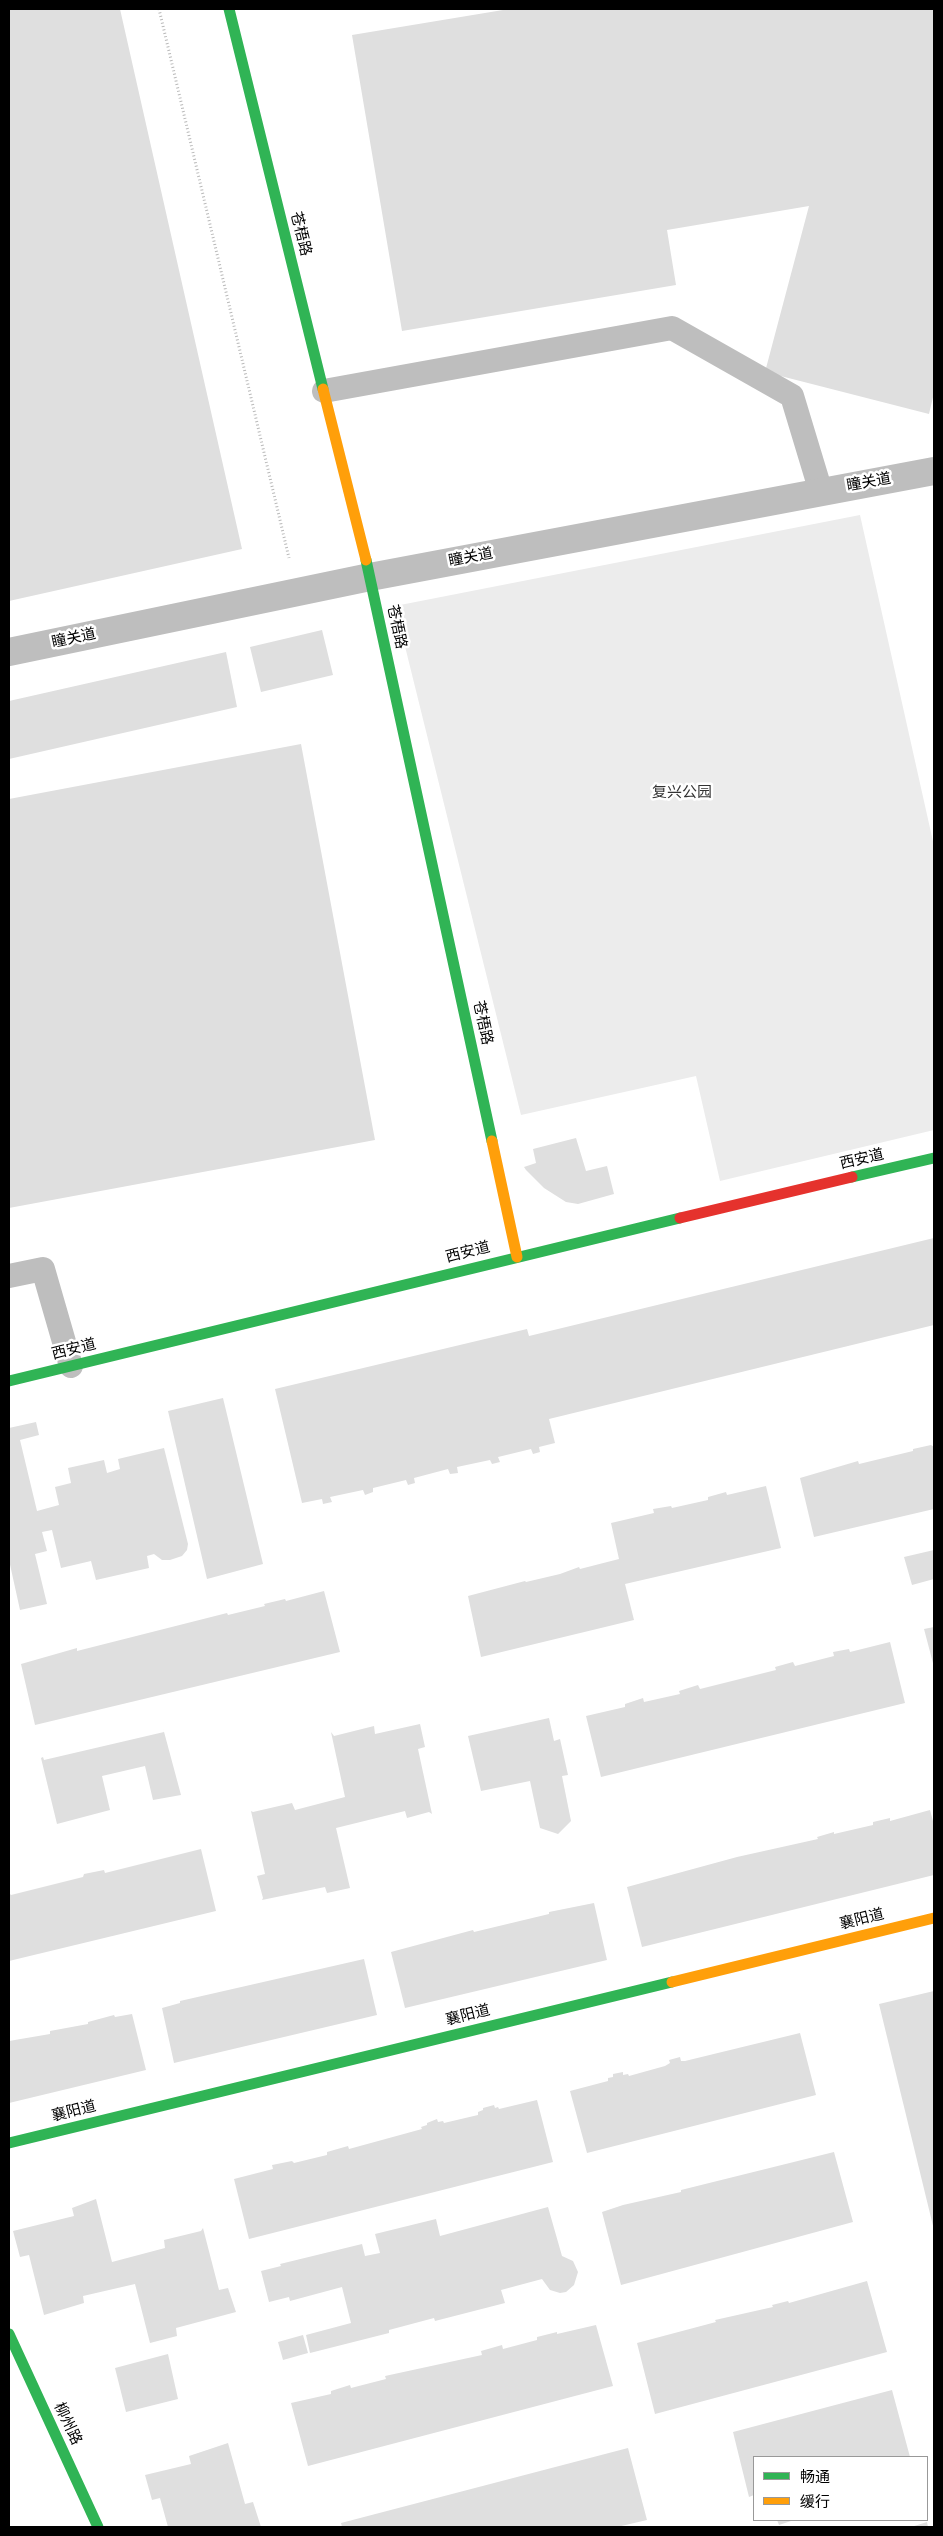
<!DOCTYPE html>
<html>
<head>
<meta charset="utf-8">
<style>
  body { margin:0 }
  #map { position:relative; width:943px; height:2536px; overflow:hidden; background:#fff; font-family:"Nunito Sans","Noto Sans SC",sans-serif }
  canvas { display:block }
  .frame { position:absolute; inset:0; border:10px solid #000; pointer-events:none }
  .legend { position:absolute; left:753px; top:2456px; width:175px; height:65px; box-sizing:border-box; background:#fff; border:1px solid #999; margin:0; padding:6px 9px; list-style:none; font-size:15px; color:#000 }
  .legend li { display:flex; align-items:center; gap:10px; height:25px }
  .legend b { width:25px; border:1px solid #999 }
</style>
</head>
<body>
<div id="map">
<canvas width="943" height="2536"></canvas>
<div class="frame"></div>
<ul class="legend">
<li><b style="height:6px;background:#30b455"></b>畅通</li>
<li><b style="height:6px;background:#ff9f0a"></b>缓行</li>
</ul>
</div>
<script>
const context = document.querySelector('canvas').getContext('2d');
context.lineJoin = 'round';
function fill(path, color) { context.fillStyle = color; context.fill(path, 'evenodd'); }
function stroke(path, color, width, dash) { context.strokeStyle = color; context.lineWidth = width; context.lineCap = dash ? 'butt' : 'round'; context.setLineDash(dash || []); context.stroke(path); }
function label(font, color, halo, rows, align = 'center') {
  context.font = font + ' "Nunito Sans","Noto Sans SC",sans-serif'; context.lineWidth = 5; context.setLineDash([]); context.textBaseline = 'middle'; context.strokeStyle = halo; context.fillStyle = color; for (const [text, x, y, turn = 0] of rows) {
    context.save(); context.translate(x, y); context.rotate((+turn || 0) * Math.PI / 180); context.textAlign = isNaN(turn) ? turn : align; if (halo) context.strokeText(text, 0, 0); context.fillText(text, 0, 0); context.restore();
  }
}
const green = new Path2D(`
  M860,515L934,846V1130L720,1181L696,1076L521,1115L395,606Z`);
const building = new Path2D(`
  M9,9H120L242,549L9,601Z
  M509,9H934V393L929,414L765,372L809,206L667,230L676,285L402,331L352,35Z
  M322,630L333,675L261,692L250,647Z
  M226,652L237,707L9,759V701Z
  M301,744L375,1140L9,1208V799Z
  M576,1138L586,1171L607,1166L614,1194L578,1204L566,1202L544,1188L526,1170L524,1167L536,1163L533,1149Z
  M934,1238V1325L549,1419L555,1443L539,1447L540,1452L533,1454L531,1449L498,1457L500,1462L492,1464L490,1460L457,1467L458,1473L450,1474L448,1469L414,1478L415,1483L408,1485L406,1480L373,1488V1492L365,1495L363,1490L330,1497L332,1502L323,1504L322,1499L302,1503L275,1389L527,1329L529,1336Z
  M223,1398L263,1564L207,1579L168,1411Z
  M36,1422L39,1435L20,1440L37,1511L59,1505L55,1487L71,1483L68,1468L104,1460L107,1473L120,1469L118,1459L164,1448L188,1544L187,1550L182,1556L170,1560H162L154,1554L147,1556L149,1568L96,1580L91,1561L61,1568L52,1530L42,1532L47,1551L35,1554L47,1604L20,1610L9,1560V1428Z
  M931,1445L934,1447V1509L814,1537L800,1478L858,1461L859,1464L913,1451V1449Z
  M766,1486L781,1548L625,1584L634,1620L481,1657L468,1596L525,1581L526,1582L560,1574L579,1567L580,1569L619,1559L611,1523L654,1513L653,1509L671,1506L672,1508L708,1500V1497L726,1492L727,1495Z
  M934,1550V1579L912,1585L904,1557Z
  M324,1591L340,1652L35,1725L21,1664L77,1648V1651L227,1613L228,1615L265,1606L264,1604L285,1599L286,1601Z
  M934,1627V1667L924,1629Z
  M890,1642L905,1703L601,1777L586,1716L625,1707V1704L643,1698L644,1702L680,1694L679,1691L698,1685L700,1689L776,1670L775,1667L793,1662L795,1666L834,1656L833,1652L849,1649L850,1652Z
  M549,1718L554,1741L560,1739L568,1775L562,1776L571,1821L558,1834L540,1828L530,1781L481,1791L468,1736Z
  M420,1724L425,1747L418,1749L432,1814L429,1812L407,1818L405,1811L336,1828L350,1888L327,1893L325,1887L262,1900L263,1898L257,1876L265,1874L251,1811L253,1812L292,1803L295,1810L345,1797L331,1732L334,1736L374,1726L375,1734Z
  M163,1728L181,1795L153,1800L145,1766L102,1776L110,1810L57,1824L41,1758L43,1757L44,1760L164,1732Z
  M930,1810L934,1825V1875L642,1947L627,1887L737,1857L818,1839L817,1837L834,1832V1834L873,1825V1822L890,1818V1821Z
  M201,1849L216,1911L9,1961V1893L11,1895L83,1877L84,1874L104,1870L105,1873Z
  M594,1903L607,1960L405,2008L391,1952L473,1930L474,1932L549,1914V1912Z
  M364,1959L377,2015L174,2063L162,2008L180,2003V2001Z
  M934,1991V2230L879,2004Z
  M132,2014L146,2070L9,2103V2041L50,2034V2031L88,2024V2022L114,2015L115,2017Z
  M800,2033L816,2095L587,2153L570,2091L608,2081V2078L613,2077V2074L623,2072V2075L628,2074L629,2076L665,2066L670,2063L669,2060L680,2057L681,2061H685Z
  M537,2100L553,2162L249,2239L234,2179L273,2169L272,2165L292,2161L294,2163L327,2155V2152L348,2146L349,2149L422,2129L421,2127L427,2125V2123L437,2119L438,2122L443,2121L444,2123L478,2115V2112L483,2110V2108L494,2105L495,2108L498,2107L499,2109Z
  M834,2152L853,2222L621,2285L602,2212L623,2205L681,2192V2190Z
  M96,2199L112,2262L165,2248L164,2240L201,2231L203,2228L219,2290L228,2288L236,2312L176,2328L177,2336L150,2343L135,2284L83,2296L84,2303L44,2315L29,2255L20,2257L13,2231L74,2216L72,2208Z
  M548,2207L562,2256L573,2261L578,2272L574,2285L566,2292L560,2293L550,2290L542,2279L501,2290L505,2303L435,2321L434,2318L389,2330V2333L310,2353L306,2335L351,2323L342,2287L290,2301L289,2297L269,2302L261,2271L281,2266L280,2264L362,2244L365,2256L380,2253L375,2234L436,2219L440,2236Z
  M867,2281L887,2352L655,2414L637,2343L716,2322L715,2320L773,2307L772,2305L788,2301L789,2303Z
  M596,2325L613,2386L308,2466L291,2403L331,2394V2391L350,2385L351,2388L386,2379L385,2376L482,2355L481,2351L502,2345L503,2349L537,2340V2337L557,2332V2334Z
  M303,2335L308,2353L283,2360L278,2342Z
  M168,2354L178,2399L126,2412L115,2368Z
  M892,2390L910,2457H754V2495L749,2497L733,2432Z
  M228,2443L245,2504L253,2502L261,2527H168L160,2498L152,2500L145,2475L191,2464L189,2456Z
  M628,2448L647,2520L617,2527H342L341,2523Z
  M777,2520H794L779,2525Z
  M927,2522L928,2527H911Z`);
const path = new Path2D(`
  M159,9L289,558`);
const lane = new Path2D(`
  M324,391L672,328L792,396L821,492
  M9,1276L43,1269L71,1366`);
const street = new Path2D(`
  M9,652L370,577L934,471`);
const fast = new Path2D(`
  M229,9L323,389
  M366,560L492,1141
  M852,1177L934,1158
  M9,1381L680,1218
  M9,2143L672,1982
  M9,2334L98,2527`);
const slow = new Path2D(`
  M323,389L366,560
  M492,1141L517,1257
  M672,1982L934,1918`);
const jam = new Path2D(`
  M680,1218L852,1177`);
const streetNames = [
  ["苍梧路",300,234,76],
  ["瞳关道",869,483,-10],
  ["瞳关道",471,558,-11],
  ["苍梧路",396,627,78],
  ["瞳关道",74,639,-12],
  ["苍梧路",482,1023,78],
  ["西安道",862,1160,-13],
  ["西安道",468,1253,-14],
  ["西安道",74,1350,-14],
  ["襄阳道",862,1920,-14],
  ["襄阳道",468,2016,-14],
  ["襄阳道",74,2112,-14],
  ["柳州路",67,2424,65]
];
const parkNames = [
  ["复兴公园",682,793]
];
fill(green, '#ececec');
fill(building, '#dfdfdf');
stroke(path, '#b9b9b9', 3, [1, 2.5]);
stroke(lane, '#bebebe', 24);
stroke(street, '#bebebe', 28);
stroke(fast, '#30b455', 11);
stroke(slow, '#ff9f0a', 11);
stroke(jam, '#e5322d', 11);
label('15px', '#000', '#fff', streetNames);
label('15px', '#333', '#fff', parkNames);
</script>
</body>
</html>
